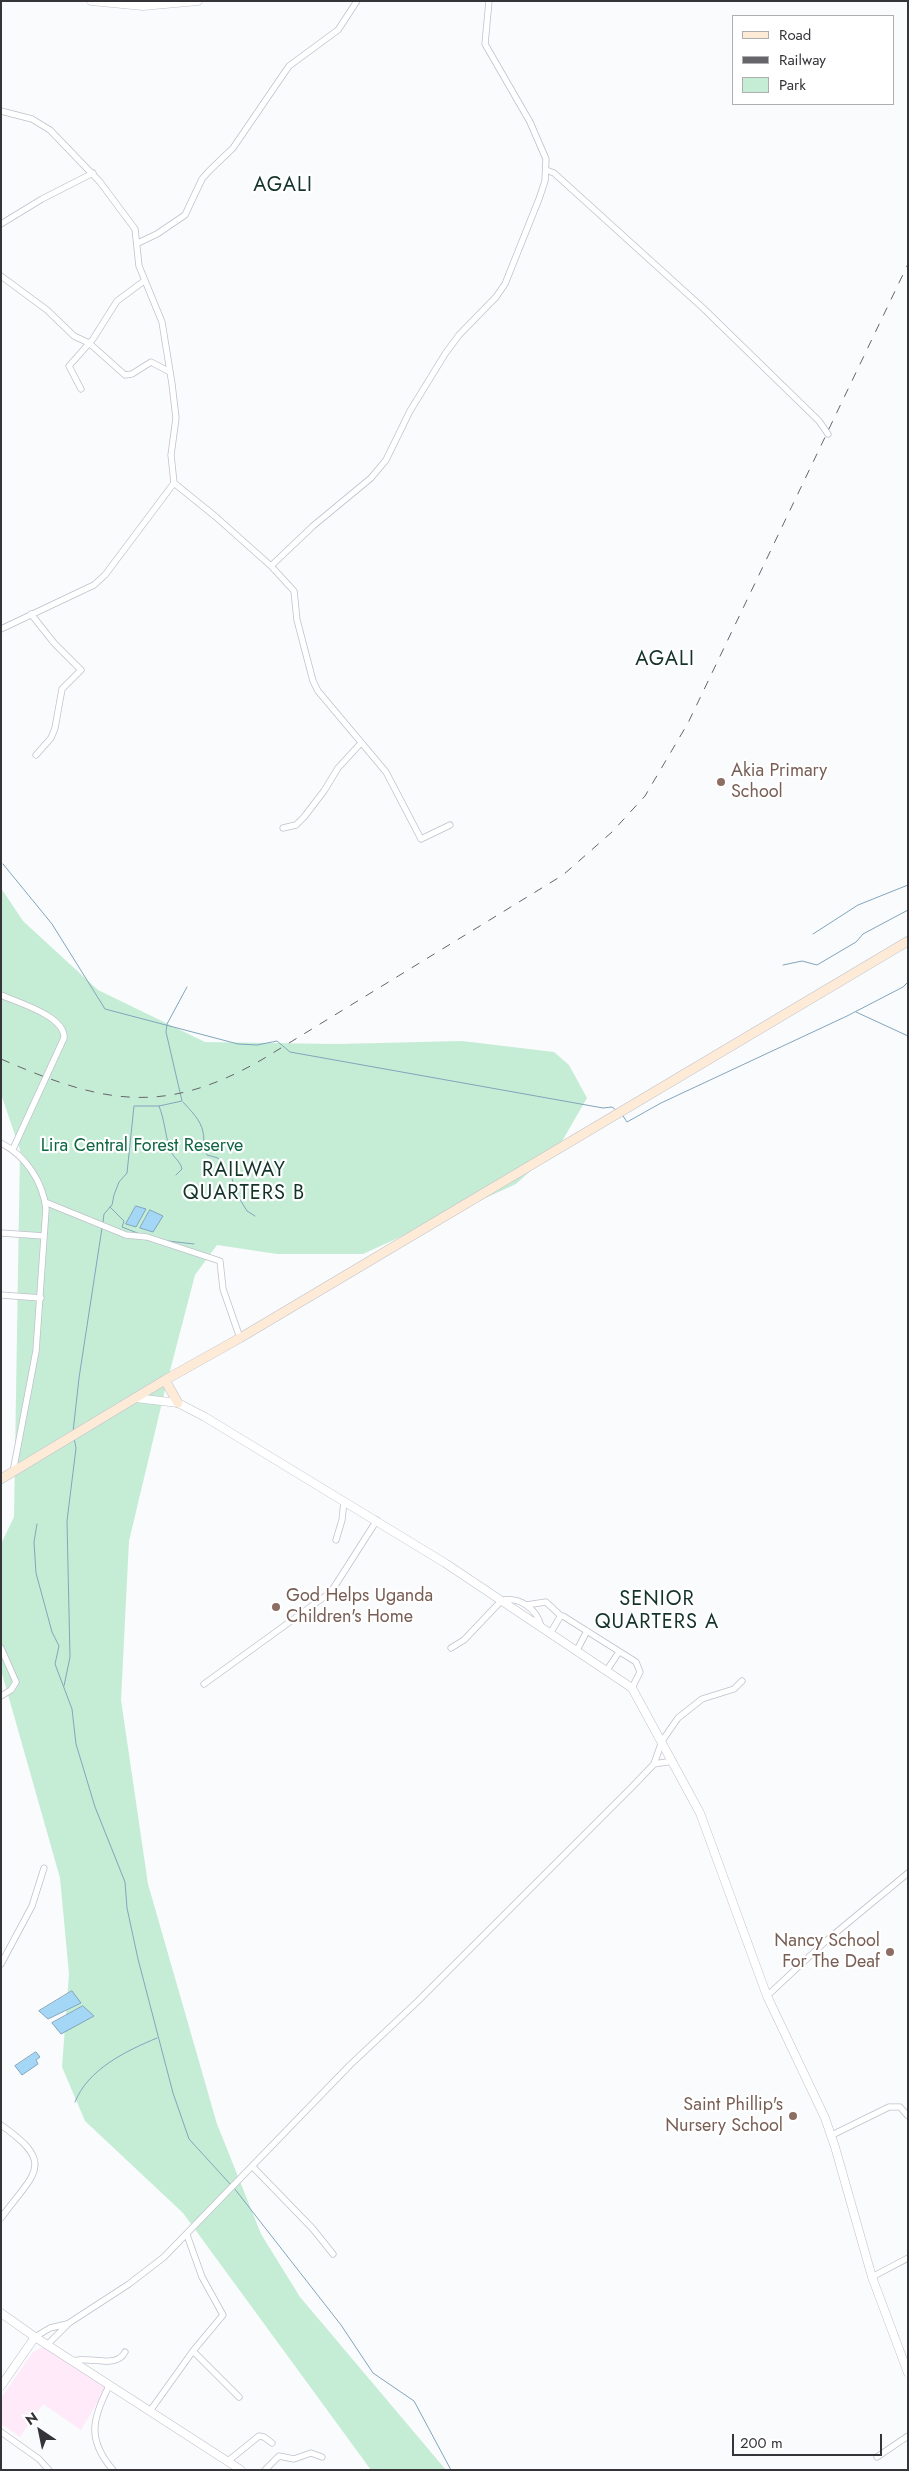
<!DOCTYPE html>
<html>
<head>
<meta charset="utf-8">
<style>
  body { margin:0 }
  #map { position:relative; width:909px; height:2471px; overflow:hidden; background:#fafbfd; font-family:Jost,sans-serif }
  canvas { display:block }
  .frame { position:absolute; inset:0; border:2px solid #343439; pointer-events:none }
  .legend { position:absolute; left:732px; top:15px; width:162px; height:90px; box-sizing:border-box; background:#fff; border:1px solid #aeaeb0; margin:0; padding:6px 9px; list-style:none; font-size:15px; color:#343439 }
  .legend li { display:flex; align-items:center; gap:10px; height:25px }
  .legend b { width:25px; border:1px solid #aeaeb0 }
  .north { position:absolute; left:15px; top:2406px; width:50px; height:50px; -webkit-text-stroke:4px #fff; paint-order:stroke; rotate:326deg; font-size:14px; font-weight:700; line-height:20px; text-align:center; color:#343439 }
  .north::after { content:''; display:block; margin:auto; width:18px; height:22px; background:#343439; clip-path:polygon(50% 0,100% 100%,50% 72%,0 100%) }
  .scale { position:absolute; left:732px; top:2434px; width:150px; height:22px; box-sizing:border-box; border:2px solid #343439; border-top:0; padding-left:6px; font-size:15px; line-height:18px; white-space:nowrap; color:#343439; -webkit-text-stroke:4px #fff; paint-order:stroke }
</style>
</head>
<body>
<div id="map">
<canvas width="909" height="2471"></canvas>
<div class="frame"></div>
<ul class="legend">
<li><b style="height:6px;background:#fdebd8"></b>Road</li>
<li><b style="height:6px;background:#65656a"></b>Railway</li>
<li><b style="height:14px;background:#c5edd5"></b>Park</li>
</ul>
<div class="north">N</div>
<div class="scale">200 m</div>
</div>
<script>
const context = document.querySelector('canvas').getContext('2d');
context.lineJoin = 'round';
function fill(path, color) { context.fillStyle = color; context.fill(path, 'evenodd'); }
function stroke(path, color, width, dash) { context.strokeStyle = color; context.lineWidth = width; context.lineCap = dash ? 'butt' : 'round'; context.setLineDash(dash || []); context.stroke(path); }
function label(font, color, halo, rows, align = 'center') {
  context.font = font + ' Jost,sans-serif'; context.lineWidth = 4.5; context.setLineDash([]); context.textBaseline = 'middle'; context.strokeStyle = halo; context.fillStyle = color; for (const [text, x, y, turn = 0] of rows) {
    context.save(); context.translate(x, y); context.rotate((+turn || 0) * Math.PI / 180); context.textAlign = isNaN(turn) ? turn : align; if (halo) context.strokeText(text, 0, 0); context.fillText(text, 0, 0); context.restore();
  }
}
const education = new Path2D(`
  M42,2347H47L107,2386L81,2430L43,2404L20,2437L1,2424V2398L32,2353Z`);
const green = new Path2D(`
  M1,888L23,921L98,990L205,1042L337,1044L462,1041L554,1052L569,1065L587,1098L561,1143L516,1184L363,1254H277L217,1245L195,1275L165,1390L129,1541L121,1700L148,1884L217,2124L261,2234L300,2297L446,2470H371L183,2213L85,2121L62,2067L69,1974L60,1878L1,1670V1544L14,1517L20,1150L1,1094Z`);
const water = new Path2D(`
  M136,1206L146,1209L136,1227L126,1224Z
  M150,1210L163,1216L153,1232L140,1228Z
  M72,1991L81,2003L48,2019L39,2011Z
  M83,2006L94,2016L61,2034L52,2023Z
  M36,2052L40,2057L36,2060L38,2064L22,2075L15,2066Z`);
const stream = new Path2D(`
  M3,864L52,924L105,1009L238,1044L257,1045L277,1041L290,1052L603,1108L612,1107L616,1110
  M813,934L858,905L908,885
  M783,965L802,961L817,965L856,942L863,934L908,910
  M856,1012L908,1036
  M183,1102C190,1110 201,1120 203,1132C205,1141 202,1147 207,1155L218,1158L230,1173L238,1196L247,1211L255,1216
  M159,1106C165,1121 165,1135 170,1149C172,1157 180,1160 182,1169L176,1175
  M623,1116L627,1122L661,1103L847,1016L903,987L908,982
  M110,1207L124,1221L122,1227L140,1234
  M103,1222L104,1214L112,1205L114,1195L119,1182L127,1173L134,1106H159L182,1101L166,1032L167,1024L187,987
  M168,1241L194,1244
  M73,1432L79,1378L102,1228
  M37,1524L34,1542L36,1573L52,1632L59,1646L55,1664L72,1709L76,1744L95,1807L125,1882L127,1908L138,1959L173,2093L189,2139L231,2185
  M64,1686L70,1657L67,1521L76,1448L74,1438
  M75,2102C88,2069 126,2051 157,2038
  M234,2188L341,2325L373,2373L414,2401L451,2470`);
const minor = new Path2D(`
  M1,111L32,119L50,130L100,182L135,229L139,266L162,322L172,384L176,418L171,455L174,483L105,575L94,585L1,629
  M546,170L554,173L703,308L819,421L828,434
  M1,224L42,199L93,173
  M138,243L157,234L185,215L202,179L209,171L233,148L289,66L338,30L357,1
  M1,276L47,310L74,336L89,343L125,375L132,374L151,362L170,372
  M81,389L69,366L93,339L117,301L144,281
  M174,483L216,517L271,566
  M31,614L54,643L81,670L62,689L55,728L51,738L36,755
  M450,825L421,839L386,772L318,691L313,681L297,620L294,591L271,566L313,526L371,478L386,460L410,411L445,354L459,335L496,297L505,284L539,199L545,181L546,159L530,122L485,44L489,1
  M283,828L296,825L304,817L324,791L338,768L361,743
  M1,995C19,1003 65,1016 64,1038L13,1149
  M1,1143C26,1156 43,1182 46,1209L36,1351L13,1472
  M45,1202L126,1235L147,1237L220,1261L223,1289L240,1338
  M1,1233L44,1236
  M1,1295L41,1298
  M336,1540L342,1520L344,1501
  M526,1605L546,1602L561,1616
  M551,1632L560,1617L563,1616L636,1662L640,1672L632,1688
  M1,1648L16,1682L11,1690L1,1696
  M451,1648L464,1640L502,1600C520,1597 536,1608 541,1626
  M577,1650L587,1631
  M607,1670L619,1652
  M204,1684L331,1592L377,1520
  M654,1764L673,1761
  M1,1964L32,1906L44,1868
  M767,1996L827,1940L908,1873
  M1,2125C57,2164 34,2173 1,2218
  M832,2135L889,2107H900L908,2116
  M252,2166L313,2229L333,2254
  M872,2277L908,2258
  M35,2337L50,2328L67,2324
  M47,2345L69,2323L129,2284L164,2257L350,2065L417,2002L633,1786L654,1764L662,1741L678,1718L702,1699L734,1689L742,1681
  M193,2351L239,2397
  M72,2361C87,2355 116,2370 125,2352
  M109,2386C92,2419 87,2440 113,2470
  M150,2411L193,2351L223,2315L202,2277L187,2235
  M1,2432L39,2459L49,2470
  M877,2457L908,2436
  M228,2461L259,2436L264,2437L272,2443
  M265,2470L279,2456L294,2459L311,2453L322,2457`);
const tertiary = new Path2D(`
  M91,1L143,6L198,1
  M136,1398L178,1403L205,1417L445,1563L632,1688L700,1813L767,1996L825,2118L835,2147L872,2277L908,2373
  M1,2313L35,2337L241,2470
  M1,2386L35,2337`);
const secondary = new Path2D(`
  M165,1380L178,1403
  M1,1479L165,1380L240,1338L908,941`);
const rail = new Path2D(`
  M1,1059C102,1103 163,1117 263,1059L563,875L612,832L645,796L688,723L908,264`);
const markers = [
  [721,782,5,"#8d6e63"],
  [276,1607,5,"#8d6e63"],
  [890,1952,5,"#8d6e63"],
  [793,2116,5,"#8d6e63"]
];
const educationNames = [
  ["Akia Primary",731,772],
  ["School",731,793],
  ["God Helps Uganda",286,1597],
  ["Children's Home",286,1618],
  ["Nancy School",880,1942,"right"],
  ["For The Deaf",880,1963,"right"],
  ["Saint Phillip's",783,2106,"right"],
  ["Nursery School",783,2127,"right"]
];
const parkNames = [
  ["Lira Central Forest Reserve",142,1147]
];
const quarterNames = [
  ["AGALI",283,186],
  ["AGALI",665,660],
  ["RAILWAY",244,1171],
  ["QUARTERS B",244,1194],
  ["SENIOR",657,1600],
  ["QUARTERS A",657,1623]
];
fill(education, '#ffeaf9');
fill(green, '#c5edd5');
fill(water, '#a4d6f6');
stroke(water, '#82a5bd', 1);
stroke(stream, '#82a5bd', 1);
stroke(minor, '#bfc1cc', 7);
stroke(tertiary, '#bfc1cc', 9);
stroke(secondary, '#bfc1cc', 10);
stroke(minor, '#fff', 5.5);
stroke(tertiary, '#fff', 8);
stroke(secondary, '#fdebd8', 9);
stroke(rail, '#65656a', 1, [9, 9]);
for (const [x, y, r, color] of markers) { const dot = new Path2D(); dot.arc(x, y, r, 0, 2 * Math.PI); context.fillStyle = color; context.fill(dot); stroke(dot, '#fff', 2); }
label('18px', '#785e54', '#fff', educationNames, 'left');
label('18px', '#0d6641', '#fff', parkNames);
context.letterSpacing = '1px';
label('20px', '#14332a', '#fff', quarterNames);
context.letterSpacing = '0px';
</script>
</body>
</html>
